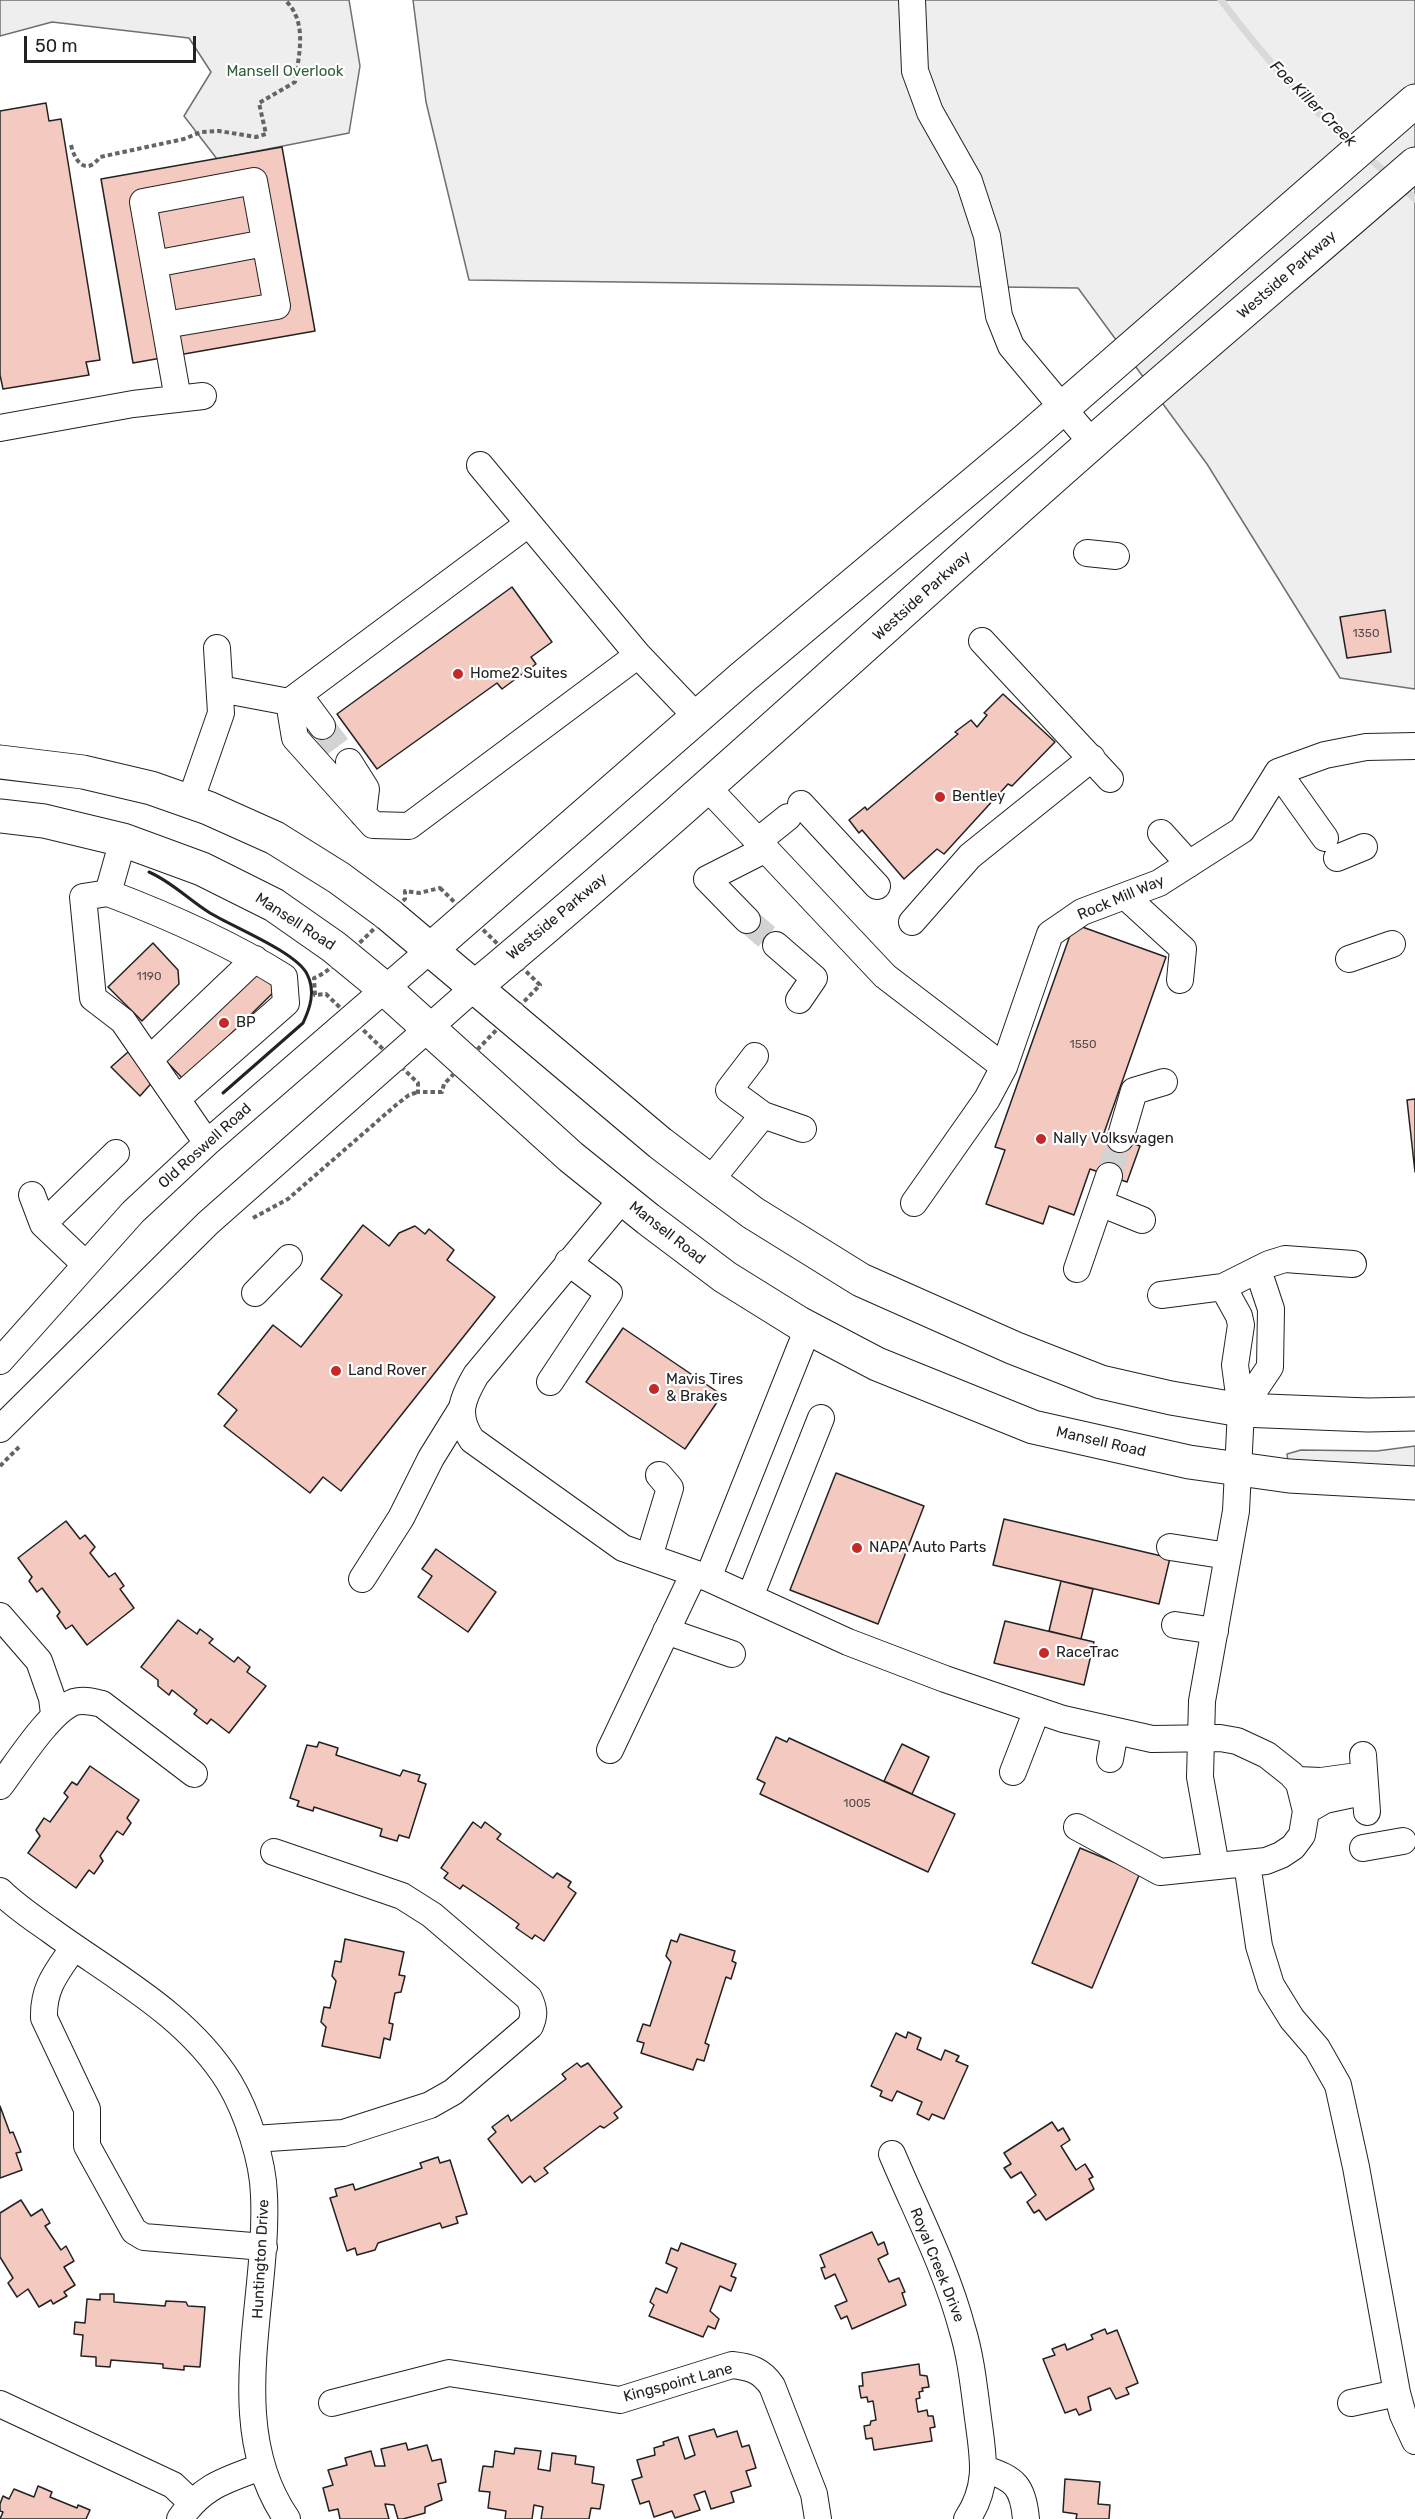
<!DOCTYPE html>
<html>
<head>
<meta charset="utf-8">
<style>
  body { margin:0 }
  #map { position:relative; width:1415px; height:2519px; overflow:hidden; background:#fff; font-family:Rubik,sans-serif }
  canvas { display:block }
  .scale { position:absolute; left:24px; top:36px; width:172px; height:27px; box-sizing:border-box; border:3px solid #222; border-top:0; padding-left:8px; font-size:18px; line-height:21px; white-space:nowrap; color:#222; -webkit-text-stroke:4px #fff; paint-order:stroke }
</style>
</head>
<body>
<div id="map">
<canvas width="1415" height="2519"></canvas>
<div class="scale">50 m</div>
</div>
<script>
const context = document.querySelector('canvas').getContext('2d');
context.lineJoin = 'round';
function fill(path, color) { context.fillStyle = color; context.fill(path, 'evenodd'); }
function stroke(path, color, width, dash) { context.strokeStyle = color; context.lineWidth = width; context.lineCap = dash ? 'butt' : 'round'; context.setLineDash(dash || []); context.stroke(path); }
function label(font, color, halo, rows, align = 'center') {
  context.font = font + ' Rubik,sans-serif'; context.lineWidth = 4.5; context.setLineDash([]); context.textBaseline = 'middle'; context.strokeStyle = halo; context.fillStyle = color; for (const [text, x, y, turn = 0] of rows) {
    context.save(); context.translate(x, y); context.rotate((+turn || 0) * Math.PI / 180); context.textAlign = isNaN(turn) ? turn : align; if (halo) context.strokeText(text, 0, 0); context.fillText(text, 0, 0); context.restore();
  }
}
const green = new Path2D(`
  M0,0H349L360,66L349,133L217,159L184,116L211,72L189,38L52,22L0,36Z
  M413,0H1415V689L1340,678L1207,464L1078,288L469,280L426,102Z
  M1415,1446V1469L1288,1461L1287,1454L1301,1450L1377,1451Z`);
const stream = new Path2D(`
  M1221,0C1260,52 1303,102 1352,144
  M1365,155L1389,175
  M1402,187L1415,199`);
const building = new Path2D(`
  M46,103L49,121L61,119L100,360L86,362L89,375L3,389L0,375V111Z
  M282,147L315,331L133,363L101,179Z
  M512,587L552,642L531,657L536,664L502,689L497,683L377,769L337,714Z
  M1385,610L1391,652L1347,658L1340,617Z
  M1003,694L1055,742L1012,786L1008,784L944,854L937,849L904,879L862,830L859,833L849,820L865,807L867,810L958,734L955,732L971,720L977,727L987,715L984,713Z
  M1074,924L1166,957L1104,1133L1140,1146L1127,1182L1090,1169L1074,1215L1049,1206L1043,1224L986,1204L1005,1150L995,1147Z
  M153,943L178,970L179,984L142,1021L108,987Z
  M263,967L281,985L184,1080L166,1061Z
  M128,1052L156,1078L140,1096L111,1067Z
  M1415,1099V1172L1407,1100Z
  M363,1225L389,1246L399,1233L415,1226L425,1234L429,1229L454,1250L447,1260L495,1297L341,1491L323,1477L310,1493L224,1426L237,1410L218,1394L273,1325L301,1347L342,1295L321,1279Z
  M623,1328L722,1395L685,1449L586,1382Z
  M836,1473L924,1506L878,1624L790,1590Z
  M1004,1519L1170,1558L1159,1604L993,1565Z
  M66,1521L80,1539L85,1535L95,1547L90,1553L109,1577L115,1573L124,1586L120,1589L134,1608L87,1645L72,1625L66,1629L57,1616L60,1612L42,1588L37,1592L29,1581L32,1577L18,1558Z
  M436,1549L496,1592L468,1632L418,1597L432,1576L422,1569Z
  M1061,1581L1093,1589L1081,1639L1049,1631Z
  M178,1620L197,1634L200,1629L213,1639L209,1643L234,1662L238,1657L250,1667L247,1672L266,1686L229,1733L211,1719L207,1724L194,1714L197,1710L172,1690L169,1695L158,1686V1680L141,1667Z
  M1005,1621L1094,1642L1084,1685L994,1663Z
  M776,1737L787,1742L789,1738L955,1814L928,1872L760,1794L765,1783L757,1779Z
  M319,1742L338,1748L336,1755L400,1776L403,1770L420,1775L418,1781L426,1784L409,1838L399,1835L397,1841L380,1836L382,1829L314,1807L313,1811L297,1806L299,1801L290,1798L307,1745L317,1747Z
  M902,1744L929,1757L912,1794L884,1781Z
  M90,1766L139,1800L127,1818L131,1823L123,1835L117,1831L100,1856L103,1861L94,1874L89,1870L76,1888L28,1853L40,1836L36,1830L44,1818L50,1822L68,1797L64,1793L72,1782L77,1785Z
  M473,1822L481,1828L485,1822L501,1834L497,1839L553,1878L557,1873L571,1882L568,1887L576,1893L544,1941L535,1935L532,1939L516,1928L519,1924L491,1904L463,1885L460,1889L444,1878L448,1873L441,1868Z
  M1080,1848L1140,1873L1092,1988L1032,1963Z
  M680,1934L735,1951L732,1961L736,1963L731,1979L726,1977L705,2043L709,2045L704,2061L697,2059L693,2070L641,2053L644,2043L637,2041L643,2024L650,2026L671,1962L666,1956L671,1940L677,1942Z
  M345,1939L404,1952L399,1975L405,1976L401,1992L395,1993L389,2023L393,2024L390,2040L384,2038L380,2058L322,2046L326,2027L321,2022L324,2007L330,2008L336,1981L332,1976L335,1961L341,1962Z
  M908,2032L921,2038L917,2049L941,2060L945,2050L959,2056L956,2061L968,2066L944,2119L932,2114L929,2120L917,2114L922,2102L897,2091L892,2101L880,2096L882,2091L871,2086L896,2033L906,2038Z
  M577,2063L581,2067L588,2063L622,2107L614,2113L618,2118L604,2128L600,2126L544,2168L548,2173L535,2182L530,2176L522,2183L488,2139L496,2132L492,2127L508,2115L511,2121L566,2079L562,2074Z
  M0,2106L10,2133L13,2132L21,2152L16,2153L22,2170L0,2178Z
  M1052,2122L1058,2131L1063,2128L1070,2140L1061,2146L1076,2170L1085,2164L1093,2177L1089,2179L1094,2189L1046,2220L1039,2210L1034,2213L1027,2202L1036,2195L1021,2172L1011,2178L1004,2168L1011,2164L1004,2153Z
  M438,2157L440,2163L450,2160L467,2214L456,2217L458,2223L442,2228L440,2223L378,2243L375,2250L357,2255L355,2248L347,2251L330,2198L337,2196L335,2189L353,2184L355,2190L422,2168L420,2163Z
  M21,2200L31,2216L42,2209L50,2223L45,2226L61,2250L66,2246L74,2261L64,2267L75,2285L64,2292L67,2296L53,2304L51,2300L39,2307L28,2289L17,2297L8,2283L13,2278L0,2257V2213Z
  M872,2232L878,2245L884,2242L888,2254L878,2259L889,2282L899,2278L905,2292L902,2293L906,2305L852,2329L847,2316L841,2319L835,2306L847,2301L835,2274L825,2279L821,2268L825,2267L820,2255Z
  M681,2243L736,2264L731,2276L736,2278L731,2291L720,2286L710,2311L719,2319L715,2329L708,2326L703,2337L649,2316L654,2305L650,2302L656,2288L667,2293L677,2268L666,2263L671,2248L678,2251Z
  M100,2294H114V2302L165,2306L166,2301L186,2302L188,2306L205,2307L200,2367L184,2366V2370L163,2368V2364L111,2360L110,2367L96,2366V2357L81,2356L83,2335L74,2334L75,2322L85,2323L87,2299L100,2300Z
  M1105,2329L1107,2334L1117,2330L1138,2383L1126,2388L1129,2394L1116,2399L1110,2388L1088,2397L1091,2410L1079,2415L1076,2409L1065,2413L1043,2359L1055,2355L1052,2349L1065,2344L1067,2350L1093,2339L1091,2335Z
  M919,2364L920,2375L927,2376L929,2387L922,2388L923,2391L919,2392L920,2398L916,2399L918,2412L927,2410L928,2416H933L935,2427L930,2428L932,2441L874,2450L872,2438L866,2439L864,2426L870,2425L871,2421L876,2420L873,2401L868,2402L867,2397L861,2398L859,2386H863L862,2373Z
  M714,2429L717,2437L737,2431L742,2447L749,2445L756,2468L746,2471L751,2486L731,2492L734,2502L711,2509L705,2491L694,2495L700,2510L675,2518L672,2511L654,2517L649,2501L640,2504L632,2480L642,2477L637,2460L655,2455L654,2448L664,2445L663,2442L678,2437L685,2459L695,2455L689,2436Z
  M406,2443L408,2450L427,2445L432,2461L441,2459L446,2482L438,2484L442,2500L425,2507V2513L403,2519H398L394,2505L385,2504L389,2519H340L338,2509L329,2511L323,2488L333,2485L328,2470L347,2465L345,2458L371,2451L375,2466H385L381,2449Z
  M515,2448L541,2451L538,2469L550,2471L552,2453L576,2456L575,2464L594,2467L592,2483L604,2485L600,2509L591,2508L589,2519H541L543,2507L534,2505L532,2519H505L506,2511L488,2508L490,2492L479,2491L483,2466L493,2467L495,2451L514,2454Z
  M1065,2479L1100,2482L1098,2504L1110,2505L1109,2519H1076L1077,2514L1063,2512Z
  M38,2486L52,2492L50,2497L77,2508L78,2505L90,2510L86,2519H0L3,2512L0,2511V2504L3,2496L9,2499L14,2489L34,2497Z`);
const minorTunnel = new Path2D(`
  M322,726L349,762
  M747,920L776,945
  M1109,1176L1120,1139`);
const path = new Path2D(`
  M71,145C75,162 86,176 100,157L184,139L201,132L219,131L256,137L266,134L259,103L295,82C299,54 308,22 285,0
  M440,888L540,985L444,1084L442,1092H418V1083L326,994L315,995L314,978C338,969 383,918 405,899V891L419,893Z
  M253,1218L288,1199L396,1105L409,1095L418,1092
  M0,1466L19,1447`);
const minor = new Path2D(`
  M912,0L915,71L930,112L969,181L987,236L999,316L1011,346L1092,443
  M154,264L265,243
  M165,325L277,306L254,181L143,202L178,399
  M0,428L133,404L203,396
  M480,465L638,655
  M1087,553L1116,556
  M982,641L1110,779
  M220,689L289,702L295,738L373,825L409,826L638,655L697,717
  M299,695L322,726
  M289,702L528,524
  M349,762L366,789L363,814
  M1278,772L1325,838
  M707,787L885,976L1004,1067
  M190,802L221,713L217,648
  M801,804L877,886
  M1161,833L1189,864
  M123,840L108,893L83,897L93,998L123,1021L207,1143
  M758,841L788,817
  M1337,858L1364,847
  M108,893C169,916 228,942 284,977L286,1003L177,1099
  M1125,896L1183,949L1180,980
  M747,920L707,879L766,849
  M912,922L970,856L1092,758
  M776,945L814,978L799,1000
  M1349,959L1392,944
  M755,1056L729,1090L763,1115L803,1129
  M150,1059L255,959
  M1120,1139L1134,1091L1164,1082
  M710,1181L763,1115
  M32,1195L43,1224L85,1264
  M623,1198L476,1375C462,1399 455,1415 472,1440L623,1548L708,1578L848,1642L945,1679L1063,1719L1152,1739L1220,1738L1237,1741L1267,1755L1291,1774L1299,1783L1306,1811L1302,1835L1293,1847L1281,1855L1266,1861L1160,1872L1077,1827
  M914,1203L987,1099L1004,1067L1050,934L1082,912L1159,883L1242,830L1278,772L1325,755L1366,747L1415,746
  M1100,1203L1142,1220
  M43,1224L116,1153
  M1077,1269L1109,1176
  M255,1293L289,1258
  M1161,1295L1223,1287L1269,1264L1285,1259L1353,1264
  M0,1361L133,1212L207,1143L430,950
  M550,1382L609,1293L568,1262
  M1241,1410L1270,1367L1271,1309L1258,1270
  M0,1429L208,1223L475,987
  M1170,1547L1228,1556
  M649,1557L670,1488L659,1475
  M708,1578L808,1328
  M362,1579L401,1518L431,1458L462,1408
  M750,1597L821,1418
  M0,1616L39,1661L52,1698L54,1714
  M1175,1625L1215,1631
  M666,1631L732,1654
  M610,1750L694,1573
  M1363,1755L1367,1812
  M1110,1759L1115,1731
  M1013,1772L1037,1710
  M1297,1780L1321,1781L1350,1777L1364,1785
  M0,1786C17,1764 49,1712 74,1702C84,1699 93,1702 102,1704L194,1774
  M1306,1811L1325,1800L1353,1794L1364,1785
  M1363,1848L1403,1841
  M1247,1863L1259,1946L1271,1985L1292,2019L1317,2048L1338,2085L1356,2167L1397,2393L1403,2415L1415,2441
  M1216,1866L1200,1777L1202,1701L1236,1511L1241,1410L1235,1365L1241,1325L1239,1316L1223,1287
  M0,1891C15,1906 33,1918 50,1930C113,1976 187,2014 229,2082C247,2112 263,2160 264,2195C269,2302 222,2425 287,2519
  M74,1947C57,1972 43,1987 44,2018L87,2109V2146L134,2231L144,2237L264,2247
  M254,2139L343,2133L430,2105L453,2092L530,2026C535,2015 534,2009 529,1998L432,1915L402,1896L274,1852
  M892,2154C916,2211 946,2268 962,2328C971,2357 974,2388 978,2418C983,2456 990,2485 967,2519
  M332,2403L449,2373L620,2400L732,2365C750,2367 761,2370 772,2386L814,2494L818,2519
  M1351,2403L1397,2393
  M0,2404L173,2485L191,2502
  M985,2469C1015,2479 1023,2486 1026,2519
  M180,2519C202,2486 226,2480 261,2467`);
const major = new Path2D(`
  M0,762L83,772L151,788L208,808L275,838L339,878L388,914L660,1143L710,1181L753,1213L861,1280L1014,1348L1101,1382L1171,1398L1241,1410L1368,1415L1415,1414
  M0,816L44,821L123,840L202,869L274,905L334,947L385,989L571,1157L648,1219L725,1277L799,1323L877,1364L1033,1427L1189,1462L1289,1476L1415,1483
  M430,950L743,677L1026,440L1415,101
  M475,987C686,811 886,624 1092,443C1199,349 1308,257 1415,164`);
const wall = new Path2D(`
  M149,872C172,882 189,900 210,913C233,927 296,952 307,974C316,991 310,1008 303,1023L223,1093`);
const markers = [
  [458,674,6,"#c62828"],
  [940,797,6,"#c62828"],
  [224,1023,6,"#c62828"],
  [1041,1139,6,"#c62828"],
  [336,1371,6,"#c62828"],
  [654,1389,6,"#c62828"],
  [857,1548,6,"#c62828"],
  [1044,1653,6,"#c62828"]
];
const numberNames = [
  ["1350",1366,634],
  ["1190",149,977],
  ["1550",1083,1045],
  ["1005",857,1804]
];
const parkNames = [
  ["Mansell Overlook",285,72]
];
const streetNames = [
  ["Westside Parkway",1287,275,-41],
  ["Westside Parkway",922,596,-42],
  ["Rock Mill Way",1121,898,-23],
  ["Westside Parkway",557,917,-40],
  ["Mansell Road",295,922,33],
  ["Old Roswell Road",205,1146,-42],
  ["Mansell Road",667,1233,38],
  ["Mansell Road",1101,1442,13],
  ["Huntington Drive",261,2259,-87],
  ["Royal Creek Drive",937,2265,68],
  ["Kingspoint Lane",678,2383,-15]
];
const poiNames = [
  ["Home2 Suites",470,674],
  ["Bentley",952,797],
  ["BP",236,1023],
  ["Nally Volkswagen",1053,1139],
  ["Land Rover",348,1371],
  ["Mavis Tires",666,1380],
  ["& Brakes",666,1397],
  ["NAPA Auto Parts",869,1548],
  ["RaceTrac",1056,1653]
];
const waterNames = [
  ["Foe Killer Creek",1313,104,45]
];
fill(green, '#eee');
stroke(green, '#6f6f6f', 1.5);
stroke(stream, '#d9d9d9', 7);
fill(building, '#f3c9c0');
stroke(building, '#222', 1.5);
stroke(minorTunnel, '#d3d3d3', 26, [26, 13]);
stroke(minor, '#222', 28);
stroke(major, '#222', 35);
stroke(path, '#646464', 4, [4.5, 3]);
stroke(minor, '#fff', 26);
stroke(major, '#fff', 33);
stroke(wall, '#222', 3);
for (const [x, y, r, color] of markers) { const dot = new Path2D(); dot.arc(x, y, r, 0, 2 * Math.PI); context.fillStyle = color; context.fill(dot); stroke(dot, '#fff', 2); }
label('12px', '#564c4a', null, numberNames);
label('15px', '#2f5e38', '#fff', parkNames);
label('15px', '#222', '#fff', streetNames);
label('15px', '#222', '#fff', poiNames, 'left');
label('italic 16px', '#222', '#fff', waterNames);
</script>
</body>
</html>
